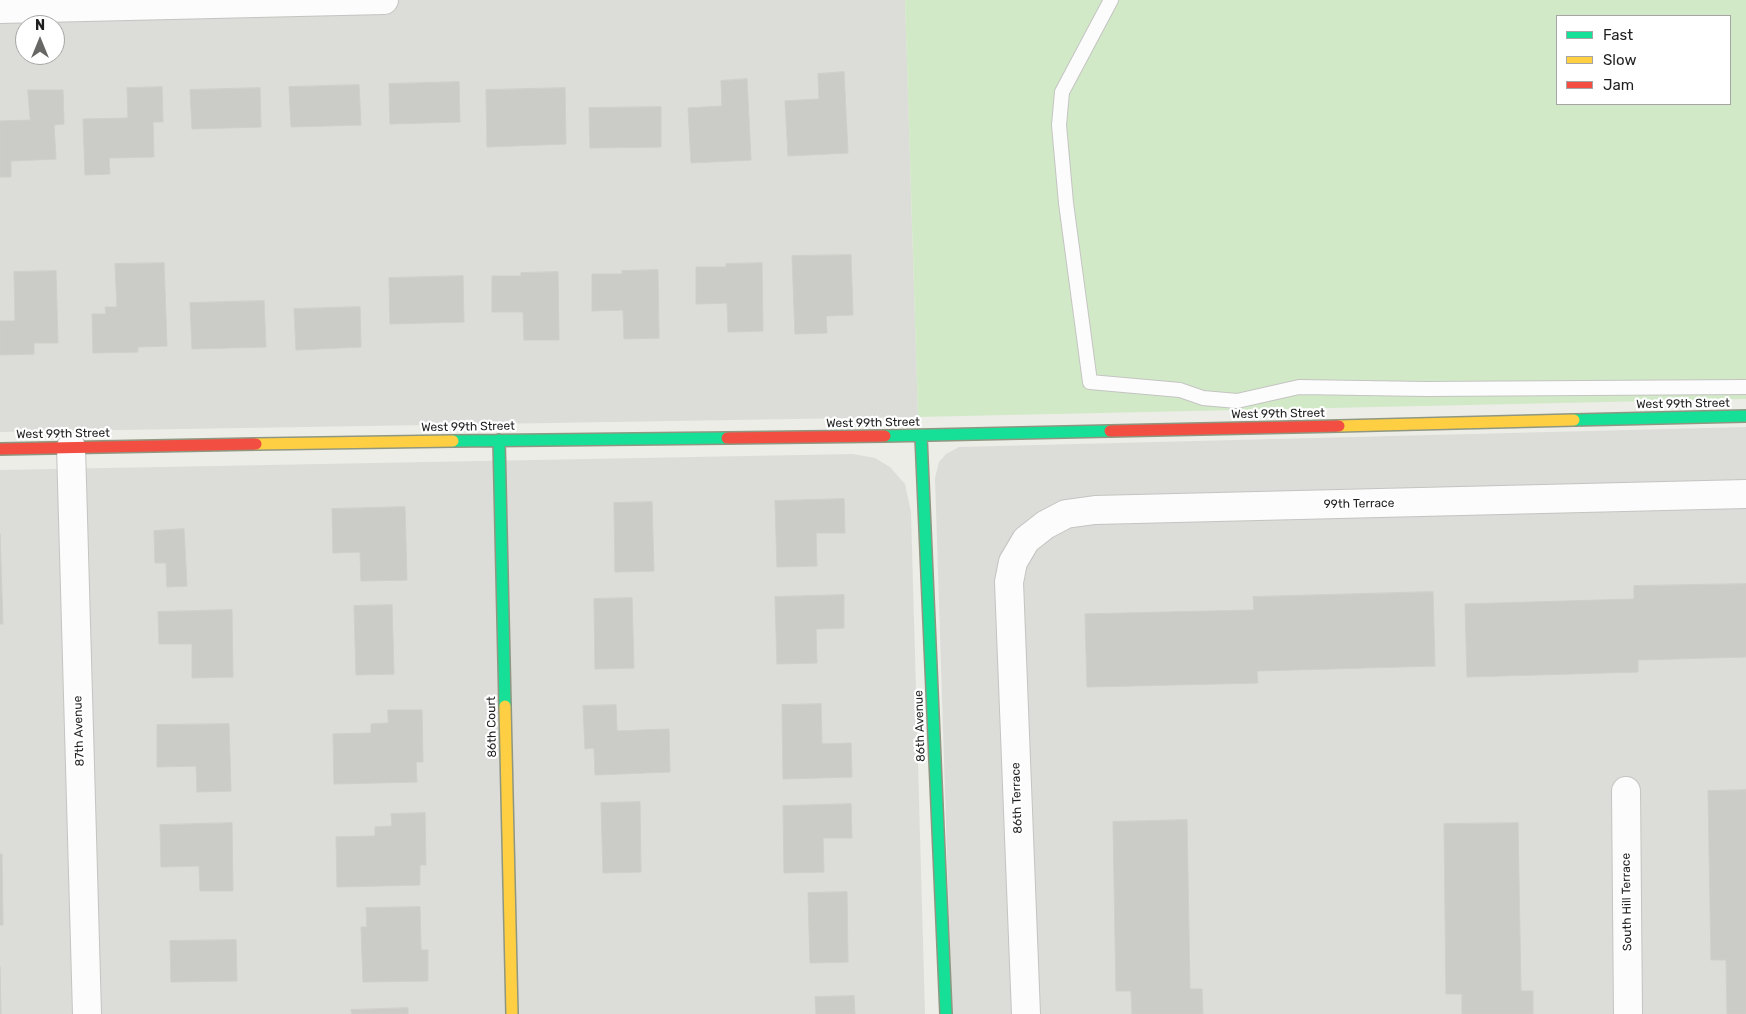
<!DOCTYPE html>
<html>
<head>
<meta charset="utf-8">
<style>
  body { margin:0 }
  #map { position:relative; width:1746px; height:1014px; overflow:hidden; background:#edede8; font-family:Rubik,sans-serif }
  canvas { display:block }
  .legend { position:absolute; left:1556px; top:15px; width:175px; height:90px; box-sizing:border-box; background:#fff; border:1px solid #a5a5a5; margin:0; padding:6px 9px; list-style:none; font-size:15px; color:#1f1f1f }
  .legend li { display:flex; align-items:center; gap:10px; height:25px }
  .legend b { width:25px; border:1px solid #a5a5a5 }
  .north { position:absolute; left:15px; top:15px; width:50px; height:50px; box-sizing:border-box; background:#fff; border:1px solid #a5a5a5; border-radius:50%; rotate:0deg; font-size:14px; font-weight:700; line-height:20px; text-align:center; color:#1f1f1f }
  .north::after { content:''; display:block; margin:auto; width:18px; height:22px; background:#676765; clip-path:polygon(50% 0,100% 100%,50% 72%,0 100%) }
</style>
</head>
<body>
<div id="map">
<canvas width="1746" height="1014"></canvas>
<ul class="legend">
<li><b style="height:6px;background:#16e098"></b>Fast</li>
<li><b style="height:6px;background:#ffcf43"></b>Slow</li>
<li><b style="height:6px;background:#f24e42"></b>Jam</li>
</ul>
<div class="north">N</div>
</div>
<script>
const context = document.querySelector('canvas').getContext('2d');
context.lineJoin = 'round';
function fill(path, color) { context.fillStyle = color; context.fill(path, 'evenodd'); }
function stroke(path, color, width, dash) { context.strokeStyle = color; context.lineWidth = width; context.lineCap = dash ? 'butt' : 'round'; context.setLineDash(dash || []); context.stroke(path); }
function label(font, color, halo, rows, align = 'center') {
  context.font = font + ' Rubik,sans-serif'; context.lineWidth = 4.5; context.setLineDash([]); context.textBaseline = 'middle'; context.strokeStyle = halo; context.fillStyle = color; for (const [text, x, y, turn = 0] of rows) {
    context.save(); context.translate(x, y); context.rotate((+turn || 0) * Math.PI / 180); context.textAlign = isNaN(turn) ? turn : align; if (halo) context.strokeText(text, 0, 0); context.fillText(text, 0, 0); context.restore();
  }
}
const residential = new Path2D(`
  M0,0H905L918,417L0,432ZM25,25H55V55H25Z
  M1746,427V1014H952L935,478L939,462L946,454L959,447Z
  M853,454L875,458L890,467L905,484L911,512L925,1014H0V470Z`);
const grass = new Path2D(`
  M905,0H1746V399L918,417ZM1557,16H1730V104H1557Z`);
const building = new Path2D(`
  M844,72L848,153L788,156L785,101L819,99L818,74Z
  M747,79L751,160L691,163L688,108L722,106L721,81Z
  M459,82L460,122L390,124L389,84Z
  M359,85L361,125L291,127L289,87Z
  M162,87L163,122H153L154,157L109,158L110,174L85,175L83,119L128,118L127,88Z
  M260,88L261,127L192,129L190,90Z
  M565,88L566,144L487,147L486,90Z
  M28,90H63L64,124L54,125L56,159L11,161V177H0V121L30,120Z
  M661,107V147L590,148L589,108Z
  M851,255L853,315L826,316L827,333L795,334L792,256Z
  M164,263L167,346L138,347V352L93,353L92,314H106L105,307H117L115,264Z
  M762,263L763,331L728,332L727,303L696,304V267H726V264Z
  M658,270L659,338L624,339L623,310L592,311V274H622V271Z
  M56,271L58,343H34V354L0,355V321H15L14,272Z
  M558,272L559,340H524L523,312H492V276H521V273Z
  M463,276L464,322L390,324L389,278Z
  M264,301L266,347L192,349L190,303Z
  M360,307L361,347L296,350L294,309Z
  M844,499L845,533H816L817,566L777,567L775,501Z
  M652,502L654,571L615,572L614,503Z
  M405,507L407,580L361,581L360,552L333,553L332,509Z
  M184,529L187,586L167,587L166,563H155L154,531Z
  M0,534L3,624H0Z
  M1746,584V657L1638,660V672L1467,677L1465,604L1634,599V586Z
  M1433,592L1435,666L1257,671L1258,683L1087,687L1085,614L1254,610L1253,597Z
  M844,595V628L816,629L817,663L777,664L775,597Z
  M632,598L634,668L595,669L594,599Z
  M392,605L394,674L356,675L354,606Z
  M232,610L233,677L192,678V644H159L158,612Z
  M821,704L822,744L851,743L852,777L783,779L782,705Z
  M616,705L617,731L669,729L670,772L595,775L594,748L585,749L583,706Z
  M388,710H422L423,762H416L417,782L334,784L333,734L371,733V724L388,723Z
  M229,724L231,791L197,792L196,766L157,767V725Z
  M1746,790V1014H1727L1726,960H1711L1708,791Z
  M640,802L641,872L603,873L601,803Z
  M851,804L852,838H823L824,872L784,873L783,806Z
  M425,813L426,865H420V885L337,887L336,837L375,836V827L392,826L391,814Z
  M1187,820L1190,989H1202L1203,1014H1132L1131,991H1116L1113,822Z
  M232,823L233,891H200L199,866L161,867L160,825Z
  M1518,823L1521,991H1533V1014H1462V994H1446L1444,824Z
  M0,854H2L3,925H0Z
  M847,892L848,962L810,963L808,893Z
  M420,907L421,950H428V981L363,982L361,927H367L366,908Z
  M236,940L237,981L171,982L170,941Z
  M0,967L1,1014H0Z
  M854,996L855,1014H816L815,997Z
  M408,1008V1014H352L351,1010Z`);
const lane = new Path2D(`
  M1111,0L1062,92L1059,125L1066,203L1090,382L1180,390L1203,398L1237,401L1299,387L1426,389L1746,387`);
const street = new Path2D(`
  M0,9L384,0
  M71,447L87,1014
  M1626,791L1628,1014
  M1026,1014L1009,582L1013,562L1026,540L1045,525L1066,514L1095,510L1746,494`);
const fast = new Path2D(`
  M1574,420L1746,416
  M885,436L1110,431
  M921,436L946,1014
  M499,440L505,706
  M453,441L727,438`);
const slow = new Path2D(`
  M1339,426L1574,420
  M256,444L453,441
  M505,706L512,1014`);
const jam = new Path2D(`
  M1110,431L1339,426
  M727,438L885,436
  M0,449L256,444`);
const streetNames = [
  ["West 99th Street",1683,404,-1],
  ["West 99th Street",1278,414,-1],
  ["West 99th Street",873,423,-1],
  ["West 99th Street",468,427,-1],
  ["West 99th Street",63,434,-1],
  ["99th Terrace",1359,504,-1],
  ["86th Avenue",920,726,-92],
  ["86th Court",492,727,-91],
  ["87th Avenue",79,731,-92],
  ["86th Terrace",1017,798,-92],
  ["South Hill Terrace",1627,902,-91]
];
fill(residential, '#dcdcd9');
fill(grass, '#d2e9c8');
fill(building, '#cbcbc7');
stroke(building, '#d0cfc9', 1);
stroke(lane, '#c4c4c2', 16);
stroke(street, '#c4c4c2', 30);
stroke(fast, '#8f9781', 14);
stroke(slow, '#8f9781', 14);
stroke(jam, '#8f9781', 14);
stroke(lane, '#fcfcfc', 14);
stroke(street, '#fcfcfc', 28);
stroke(fast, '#16e098', 11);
stroke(slow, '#ffcf43', 11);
stroke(jam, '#f24e42', 11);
label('12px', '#1f1f1f', '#fff', streetNames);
</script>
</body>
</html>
